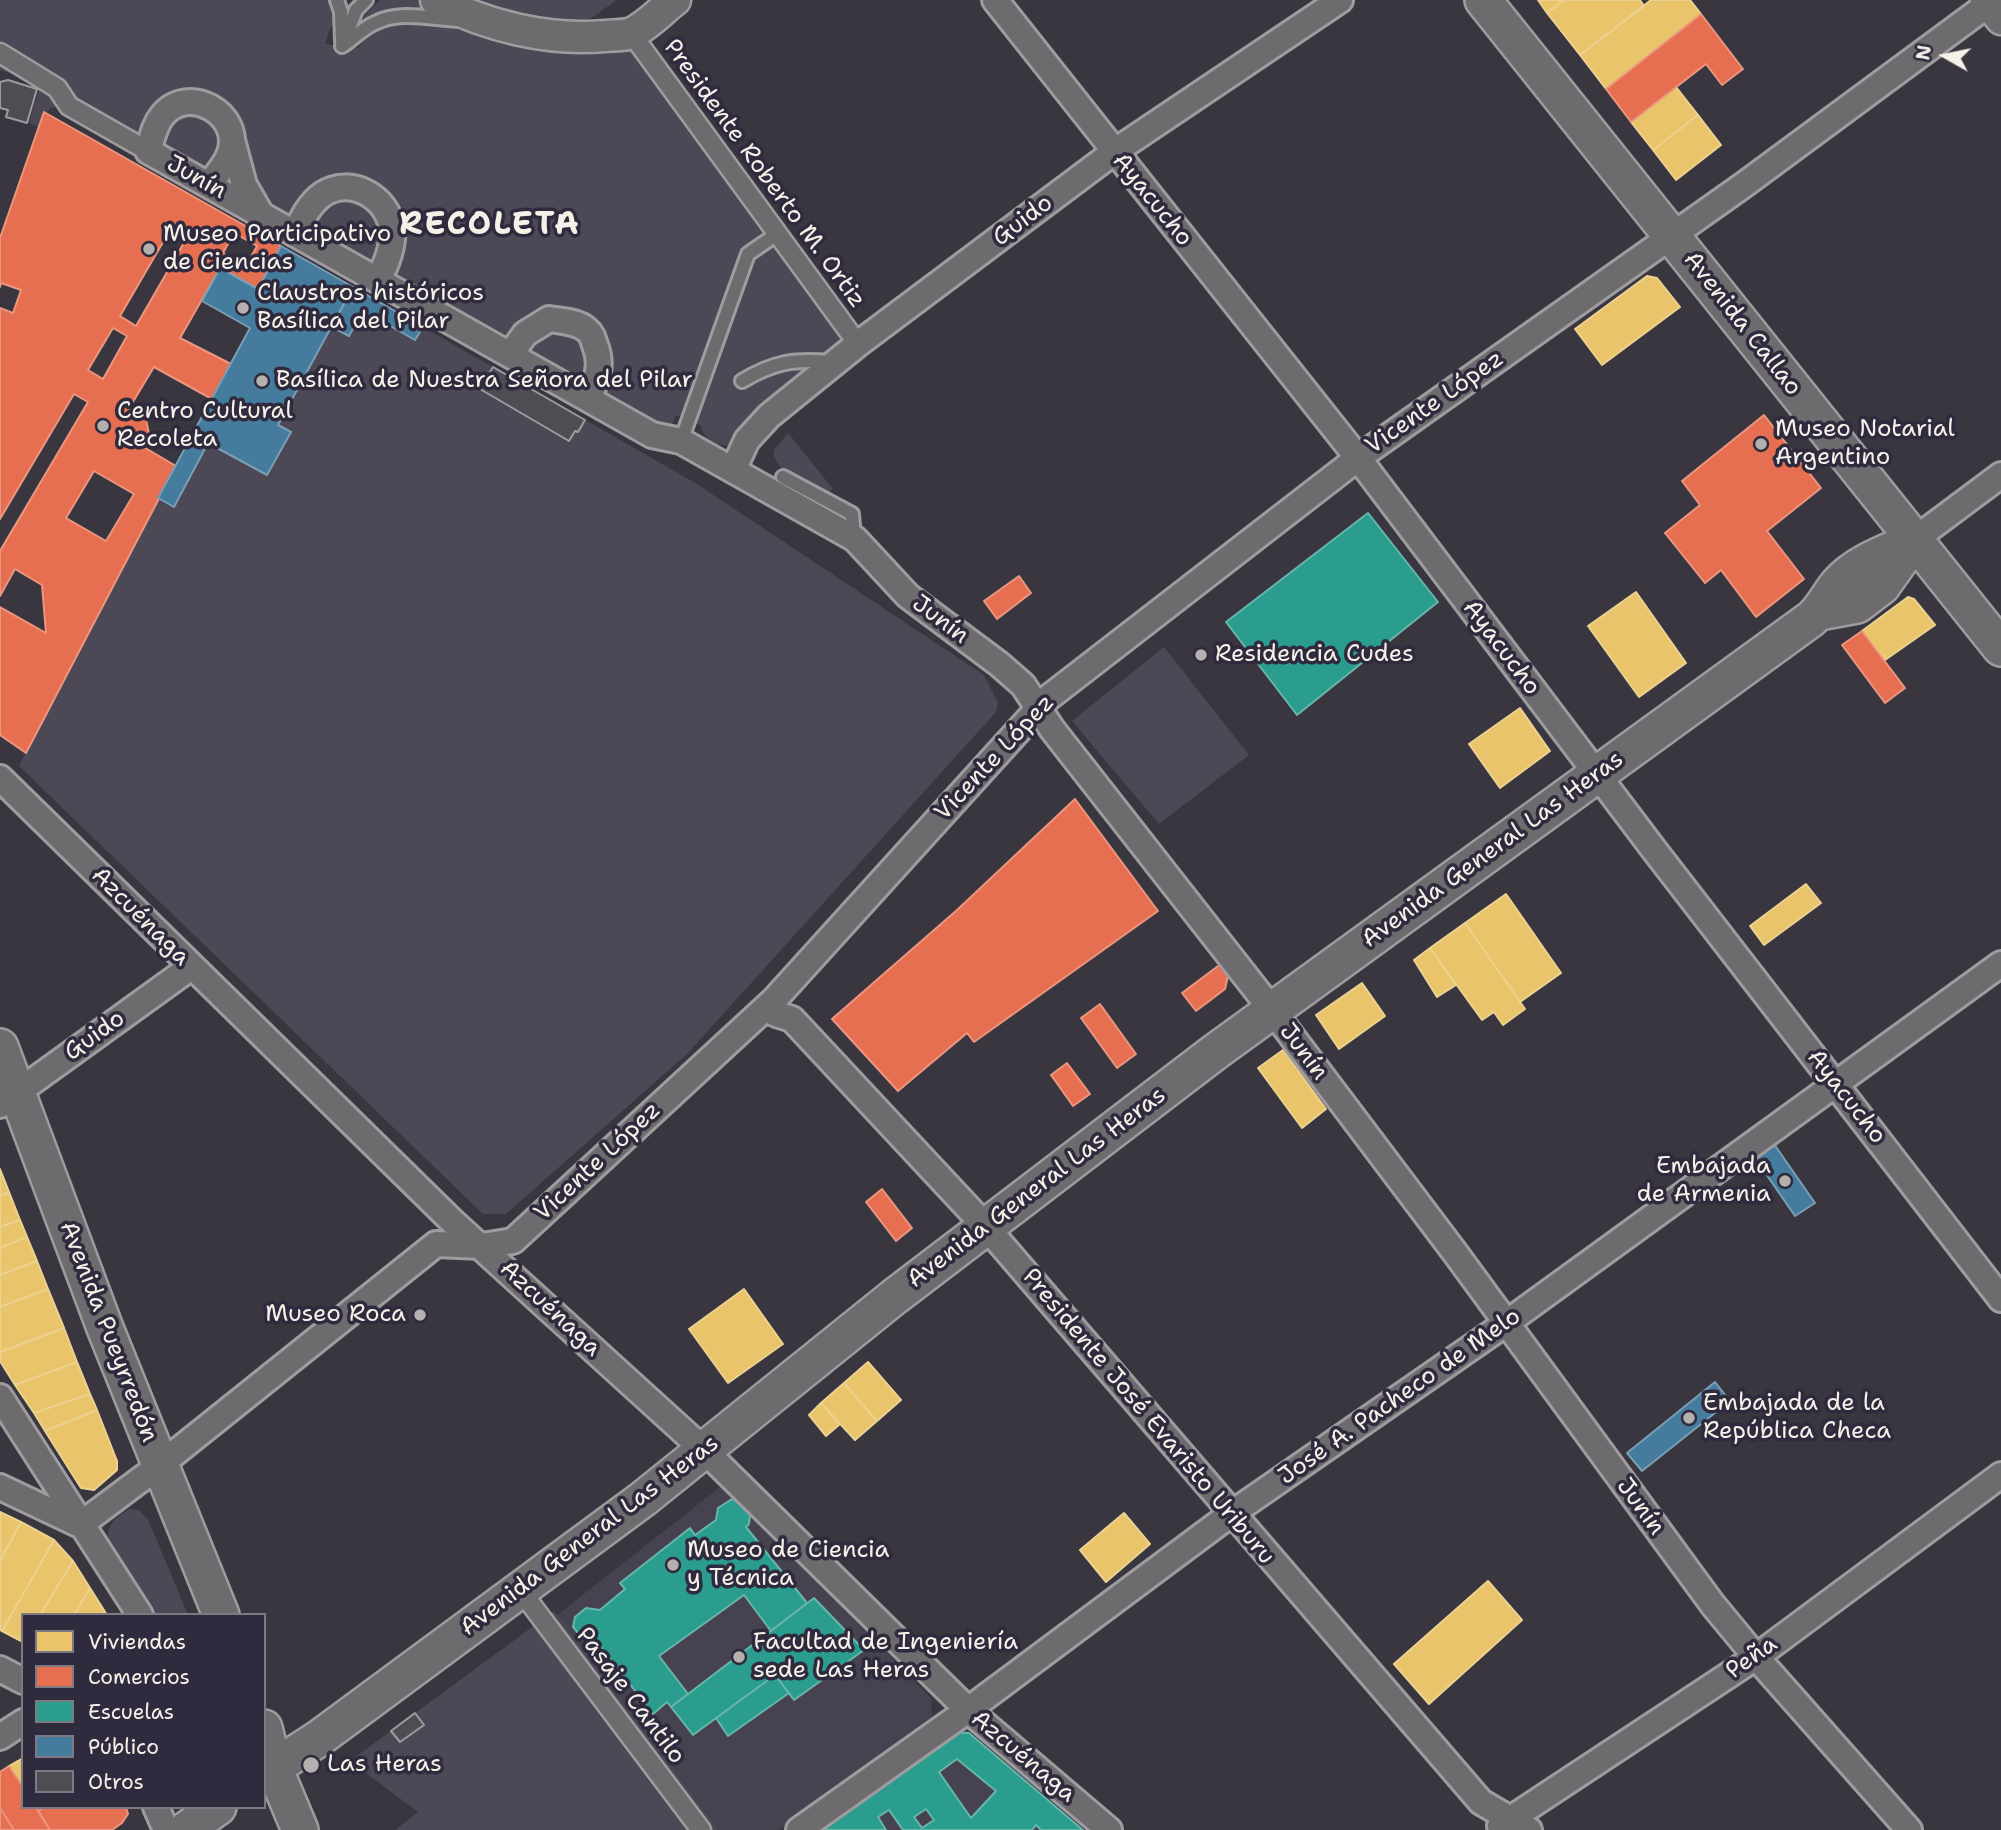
<!DOCTYPE html>
<html>
<head>
<meta charset="utf-8">
<style>
  body { margin:0 }
  #map { position:relative; width:2001px; height:1830px; overflow:hidden; background:#393640; font-family:"Shantell Sans",sans-serif }
  canvas { display:block }
  .legend { position:absolute; left:21px; top:1613px; width:245px; height:196px; box-sizing:border-box; background:#2f2a3d; border:2px solid #7e7a81; margin:0; padding:9px 12px; list-style:none; font-size:21px; color:#f4f1e8 }
  .legend li { display:flex; align-items:center; gap:14px; height:35px }
  .legend b { width:35px; border:2px solid #7e7a81 }
  .north { position:absolute; left:1910px; top:21px; width:70px; height:70px; -webkit-text-stroke:5px #2f2a3d; paint-order:stroke; rotate:279deg; font-size:19px; font-weight:700; line-height:28px; text-align:center; color:#f4f1e8 }
  .north::after { content:''; display:block; margin:auto; width:24px; height:32px; background:#f4f1e8; clip-path:polygon(50% 0,100% 100%,50% 72%,0 100%) }
</style>
</head>
<body>
<div id="map">
<canvas width="2001" height="1830"></canvas>
<ul class="legend">
<li><b style="height:19px;background:#e9c46a"></b>Viviendas</li>
<li><b style="height:19px;background:#e76f51"></b>Comercios</li>
<li><b style="height:19px;background:#2a9d8f"></b>Escuelas</li>
<li><b style="height:19px;background:#457b9d"></b>Público</li>
<li><b style="height:19px;background:#4f4d53"></b>Otros</li>
</ul>
<div class="north">N</div>
</div>
<script>
const context = document.querySelector('canvas').getContext('2d');
context.lineJoin = 'round';
function fill(path, color) { context.fillStyle = color; context.fill(path, 'evenodd'); }
function stroke(path, color, width, dash) { context.strokeStyle = color; context.lineWidth = width; context.lineCap = dash ? 'butt' : 'round'; context.setLineDash(dash || []); context.stroke(path); }
function label(font, color, halo, rows, align = 'center') {
  context.font = font + ' "Shantell Sans",sans-serif'; context.lineWidth = 7; context.setLineDash([]); context.textBaseline = 'middle'; context.strokeStyle = halo; context.fillStyle = color; for (const [text, x, y, turn = 0] of rows) {
    context.save(); context.translate(x, y); context.rotate((+turn || 0) * Math.PI / 180); context.textAlign = isNaN(turn) ? turn : align; if (halo) context.strokeText(text, 0, 0); context.fillText(text, 0, 0); context.restore();
  }
}
const built = new Path2D(`
  M724,1484L931,1698L932,1717L779,1830H719L557,1615Z
  M953,1732L969,1733L1083,1830H818Z`);
const green = new Path2D(`
  M0,0H331L337,20L330,28L325,44L358,48C374,29 394,22 418,22C492,33 566,59 641,47L854,339L731,446C715,445 705,440 700,425L676,415L666,438L69,106C48,107 46,108 39,127L29,123L41,83L0,70Z
  M380,0H419L445,10L366,24L363,21L364,16Z
  M468,0H615L616,1C607,6 597,16 588,19C563,28 494,9 468,0Z
  M353,287L697,484L984,675L998,703L996,712L687,1054L506,1214H483L19,766L158,498L174,506L208,443L267,475L290,432L278,425Z
  M788,433L833,489L829,492L781,468L774,457V450Z
  M1164,647L1249,755L1159,824L1072,721Z
  M130,1509L138,1510L148,1519L188,1615H156L111,1546C103,1528 114,1517 130,1509Z
  M554,1611L719,1830H395L418,1812L350,1761Z`);
const homes = new Path2D(`
  M1538,0H1564L1547,13Z
  M1564,0H1640L1644,6L1580,55L1547,13Z
  M1651,0H1690L1701,14L1606,89L1580,55Z
  M1676,87L1698,115L1653,150L1631,122Z
  M1698,115L1721,145L1676,180L1653,150Z
  M1647,276L1657,278L1680,307L1602,365L1575,329Z
  M1636,592L1686,663L1639,697L1588,626Z
  M1908,597L1914,599L1935,625L1885,660L1862,631Z
  M1520,708L1550,751L1500,788L1469,744Z
  M1806,884L1821,903L1764,945L1750,926Z
  M1506,894L1561,973L1520,1002L1465,923Z
  M1465,923L1525,1009L1503,1025L1494,1012L1482,1020L1430,948Z
  M1430,948L1456,985L1437,997L1414,960Z
  M1362,983L1385,1016L1339,1049L1316,1015Z
  M1283,1050L1326,1109L1302,1128L1258,1068Z
  M0,1169L9,1192L0,1196Z
  M9,1192L20,1220L0,1227V1196Z
  M20,1220L27,1237L0,1248V1227Z
  M27,1237L37,1261L0,1275V1248Z
  M37,1261L48,1289L0,1307V1275Z
  M48,1289L64,1328L0,1352V1307Z
  M744,1289L783,1344L728,1383L689,1329Z
  M64,1328L77,1362L15,1385L0,1361V1352Z
  M77,1362L90,1394L34,1413L15,1385Z
  M868,1362L901,1400L877,1421L844,1383Z
  M844,1383L877,1421L855,1440L821,1403Z
  M90,1394L97,1410L45,1431L34,1413Z
  M821,1403L840,1424L826,1436L809,1415Z
  M97,1410L117,1461V1470L94,1490L81,1488L45,1431Z
  M0,1512L21,1522L0,1561Z
  M1124,1513L1150,1544L1106,1582L1080,1550Z
  M21,1522L54,1540L2,1631L0,1630V1561Z
  M54,1540L73,1561L40,1615H23V1642L2,1631Z
  M73,1561L90,1588L74,1615H40Z
  M1488,1581L1522,1620L1429,1704L1394,1664Z
  M90,1588L107,1615H74Z
  M23,1758V1787L9,1766Z`);
const shops = new Path2D(`
  M1701,14L1743,69L1722,85L1706,64L1631,122L1606,89Z
  M44,112L281,246L258,289L220,268L180,338L231,364L212,399L154,367L131,405L145,414L149,434L142,446L176,466L26,753L0,735V607L46,633L42,585L15,569L0,596V551L88,402L74,394L0,519V308L13,313L21,290L1,283L0,287V238ZM169,232L185,241L136,326L120,316ZM234,233L257,246L246,266L223,253ZM113,328L127,336L103,379L88,370ZM94,471L134,494L106,541L66,518Z
  M1764,415L1821,488L1767,531L1804,579L1756,617L1721,570L1705,583L1665,533L1700,505L1682,481Z
  M1019,576L1031,593L997,619L984,601Z
  M1862,631L1905,688L1885,703L1842,645Z
  M1075,799L1158,911L974,1042L967,1033L898,1091L832,1019L957,910Z
  M1222,963L1229,972L1225,989L1196,1011L1182,993Z
  M1100,1004L1136,1054L1117,1068L1081,1018Z
  M1067,1063L1090,1094L1073,1106L1051,1075Z
  M882,1189L912,1228L896,1241L866,1202Z
  M9,1766L23,1787V1807H36L50,1830H14L0,1808V1772Z
  M45,1807H126L128,1814L122,1823L112,1830H50L38,1811Z
  M0,1808L14,1830H0Z`);
const schools = new Path2D(`
  M1368,513L1438,602L1297,715L1226,622Z
  M732,1499L742,1501L750,1515L749,1524L746,1527L807,1603L771,1631L744,1595L659,1656L688,1694L671,1707L667,1702L653,1714L595,1639L592,1641L583,1639L573,1627L575,1617L586,1608L600,1610L625,1589L620,1583L690,1528L695,1535L716,1520L718,1508Z
  M814,1598L864,1650L794,1700L775,1675L693,1735L671,1707Z
  M775,1675L789,1693L728,1736L716,1718Z
  M953,1732L969,1733L1083,1830H1041L1036,1825L1032,1830H903L889,1810L878,1817L886,1830H818ZM957,1759L996,1791L971,1818L939,1772ZM926,1809L934,1820L922,1828L914,1817Z`);
const public = new Path2D(`
  M281,246L353,287L278,425L291,432L267,475L208,443L174,507L158,498L250,328L202,301L220,268L258,289Z
  M353,287L423,327L415,340L371,315L369,318L361,314L349,336L332,327Z
  M1774,1144L1815,1203L1795,1216L1755,1158Z
  M1715,1382L1730,1401L1642,1471L1627,1453Z`);
const building = new Path2D(`
  M8,80L37,89L27,123L6,117L8,110L0,108V82Z
  M493,367L585,420L578,432L575,431L569,441L480,389Z
  M415,1713L424,1725L400,1742L391,1731Z`);
const service = new Path2D(`
  M337,0L341,12L342,41
  M342,46C353,39 363,28 375,23C400,10 432,19 459,20
  M342,46L356,10L366,0
  M742,381C774,362 793,359 831,362
  M681,441L748,254L777,234
  M783,477L852,514L854,538`);
const pedestrian = new Path2D(`
  M631,33L858,344
  M0,53L57,88L69,106L148,151
  M521,1591L701,1830`);
const minor = new Path2D(`
  M995,0L1358,458L1655,851L2001,1299
  M232,140L244,185L260,213
  M209,185C216,175 226,165 230,153C243,114 188,83 162,116C154,126 152,139 148,151L652,435L681,441L855,539L908,596L999,664L1023,685L1052,729L1272,1010L1456,1254L1713,1605L1756,1657L1909,1830
  M295,234C302,219 309,204 323,194C351,176 388,197 392,229C394,247 386,265 378,280
  M510,355L525,334L549,319C561,321 577,321 587,330C592,334 593,339 595,345C603,365 597,380 588,399
  M733,470L747,440L769,416L858,344L1114,152L1340,0
  M1914,540L2001,475
  M0,778L452,1221L705,1451L968,1710L1109,1830
  M774,1000L776,1014L792,1019L987,1228L1481,1802L1529,1830
  M0,1105L191,967
  M0,1397L140,1615
  M0,1487L80,1525
  M80,1525L160,1465L436,1244L482,1246L513,1241L774,1000L1048,698L1358,458L1745,184L1994,0
  M0,1669L23,1681
  M0,1737L23,1722
  M156,1807L166,1830
  M1500,1826L1756,1657L2001,1475
  M799,1830L968,1710L1231,1514L1505,1324L2001,964`);
const tertiary = new Path2D(`
  M436,0C487,26 547,41 605,36C613,35 624,36 632,33C647,26 662,10 675,0
  M1986,0L2001,19`);
const secondary = new Path2D(`
  M1483,0L2001,648
  M1819,612L1857,605L1882,586L1914,541
  M0,1047L105,1328L221,1615
  M264,1728L274,1768L300,1830
  M264,1774L318,1739L643,1499L894,1297L1215,1052L1811,619C1823,609 1828,596 1838,584C1857,562 1889,552 1914,540
  M186,1830L218,1807`);
const markers = [
  [149,249,7,"#b3b0ad"],
  [243,308,7,"#b3b0ad"],
  [262,381,7,"#b3b0ad"],
  [103,426,7,"#b3b0ad"],
  [1761,444,7,"#b3b0ad"],
  [1201,655,7,"#b3b0ad"],
  [1785,1181,7,"#b3b0ad"],
  [420,1315,7,"#b3b0ad"],
  [1689,1418,7,"#b3b0ad"],
  [673,1565,7,"#b3b0ad"],
  [739,1657,7,"#b3b0ad"],
  [311,1765,9,"#b3b0ad"]
];
const streetNames = [
  ["Presidente Roberto M. Ortiz",764,174,54],
  ["Junín",196,178,29],
  ["Ayacucho",1152,200,51],
  ["Guido",1023,221,-37],
  ["Avenida Callao",1742,324,52],
  ["Vicente López",1435,403,-35],
  ["Junín",940,620,37],
  ["Ayacucho",1501,648,53],
  ["Vicente López",995,758,-47],
  ["Avenida General Las Heras",1493,850,-36],
  ["Azcuénaga",140,917,45],
  ["Guido",95,1036,-36],
  ["Junín",1303,1052,53],
  ["Ayacucho",1846,1097,52],
  ["Vicente López",598,1162,-43],
  ["Avenida General Las Heras",1037,1188,-37],
  ["Azcuénaga",550,1309,43],
  ["Avenida Pueyrredón",108,1332,69],
  ["José A. Pacheco de Melo",1400,1397,-35],
  ["Presidente José Evaristo Uriburu",1148,1417,50],
  ["Junín",1640,1507,54],
  ["Avenida General Las Heras",590,1536,-37],
  ["Peña",1752,1658,-35],
  ["Pasaje Cantilo",630,1696,53],
  ["Azcuénaga",1023,1757,40]
];
const poiNames = [
  ["Museo Participativo",163,235],
  ["de Ciencias",163,263],
  ["Claustros históricos",257,294],
  ["Basílica del Pilar",257,322],
  ["Basílica de Nuestra Señora del Pilar",276,381],
  ["Centro Cultural",117,412],
  ["Recoleta",117,440],
  ["Museo Notarial",1775,430],
  ["Argentino",1775,458],
  ["Residencia Cudes",1215,655],
  ["Embajada",1771,1167,"right"],
  ["de Armenia",1771,1195,"right"],
  ["Museo Roca",406,1315,"right"],
  ["Embajada de la",1703,1404],
  ["República Checa",1703,1432],
  ["Museo de Ciencia",687,1551],
  ["y Técnica",687,1579],
  ["Facultad de Ingeniería",753,1643],
  ["sede Las Heras",753,1671],
  ["Las Heras",327,1765]
];
const districtNames = [
  ["RECOLETA",490,226]
];
fill(built, '#46424f');
fill(green, '#4d4856');
fill(homes, '#e9c46a');
stroke(homes, '#ecd290', 2);
fill(shops, '#e76f51');
stroke(shops, '#eb967e', 2);
fill(schools, '#2a9d8f');
stroke(schools, '#67b6aa', 2);
fill(public, '#457b9d');
stroke(public, '#7a9eb4', 2);
fill(building, '#4f4d53');
stroke(building, '#9e9c9f', 2);
stroke(service, '#9e9c9f', 18);
stroke(pedestrian, '#9e9c9f', 23);
stroke(minor, '#9e9c9f', 30);
stroke(tertiary, '#9e9c9f', 35);
stroke(secondary, '#9e9c9f', 40);
stroke(service, '#6d6b6d', 12);
stroke(pedestrian, '#6d6b6d', 18);
stroke(minor, '#6d6b6d', 24);
stroke(tertiary, '#6d6b6d', 30);
stroke(secondary, '#6d6b6d', 35);
for (const [x, y, r, color] of markers) { const dot = new Path2D(); dot.arc(x, y, r, 0, 2 * Math.PI); context.fillStyle = color; context.fill(dot); stroke(dot, '#2f2a3d', 2.5); }
label('24px', '#f4f1e8', '#2f2a3d', streetNames);
label('24px', '#f4f1e8', '#2f2a3d', poiNames, 'left');
context.letterSpacing = '2px';
label('bold 32px', '#f4f1e8', '#2f2a3d', districtNames);
context.letterSpacing = '0px';
</script>
</body>
</html>
